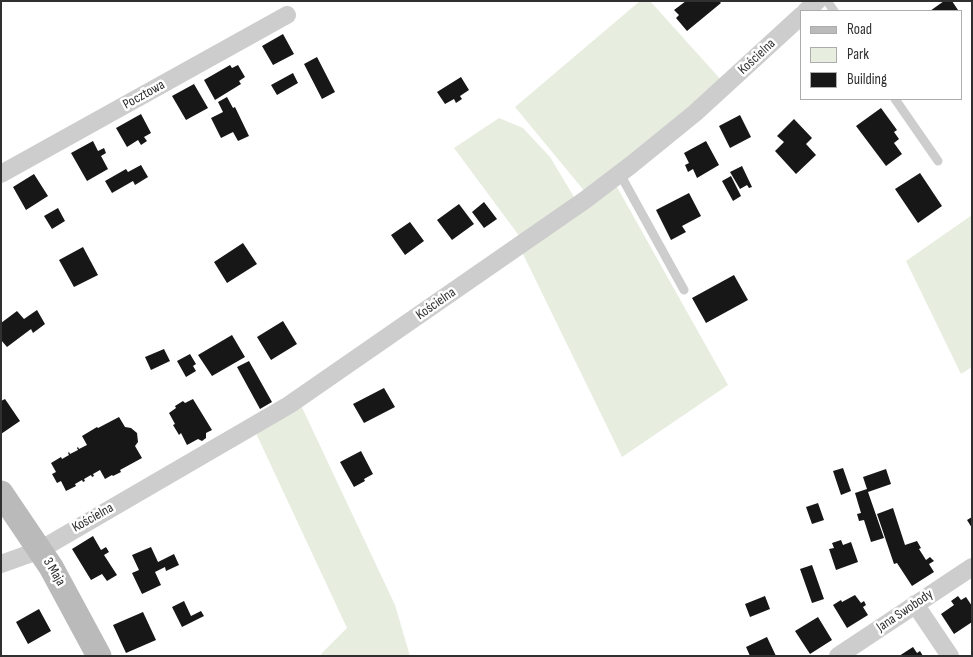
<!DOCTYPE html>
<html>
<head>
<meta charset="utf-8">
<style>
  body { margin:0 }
  #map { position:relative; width:973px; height:657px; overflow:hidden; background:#fff; font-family:"Sofia Sans Condensed",sans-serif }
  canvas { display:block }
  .frame { position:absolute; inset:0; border:2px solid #303030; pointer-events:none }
  .legend { position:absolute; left:800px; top:10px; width:162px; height:90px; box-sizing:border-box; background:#fff; border:1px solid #acacac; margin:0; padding:6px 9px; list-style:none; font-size:15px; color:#303030 }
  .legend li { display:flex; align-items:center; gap:10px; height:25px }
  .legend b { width:25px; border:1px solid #acacac }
</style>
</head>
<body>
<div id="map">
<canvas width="973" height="657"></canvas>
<div class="frame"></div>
<ul class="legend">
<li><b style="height:6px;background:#bababa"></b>Road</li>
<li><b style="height:14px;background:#e7eddf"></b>Park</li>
<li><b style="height:14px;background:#171717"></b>Building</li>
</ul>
</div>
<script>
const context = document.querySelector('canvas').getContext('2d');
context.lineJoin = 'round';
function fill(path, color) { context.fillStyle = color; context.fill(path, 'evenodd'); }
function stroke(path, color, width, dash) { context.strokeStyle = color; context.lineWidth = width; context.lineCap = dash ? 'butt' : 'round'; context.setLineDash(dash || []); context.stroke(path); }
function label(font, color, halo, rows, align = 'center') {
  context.font = font + ' "Sofia Sans Condensed",sans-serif'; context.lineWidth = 5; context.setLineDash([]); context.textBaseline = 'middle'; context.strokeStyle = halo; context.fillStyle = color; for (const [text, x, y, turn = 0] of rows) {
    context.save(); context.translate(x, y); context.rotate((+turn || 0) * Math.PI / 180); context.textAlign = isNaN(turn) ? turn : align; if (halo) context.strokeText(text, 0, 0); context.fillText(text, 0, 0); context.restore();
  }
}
const green = new Path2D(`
  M640,1H650L723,82L586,193L515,107Z
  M499,118L523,128L550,157L574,197L520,237L454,148Z
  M617,187L728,385L622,457L522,252Z
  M972,215V367L961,374L906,261Z
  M299,401L395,605L410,656H322L321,654L347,628L254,429Z`);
const building = new Path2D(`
  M686,1H719L721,3L687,31L676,18L679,15L674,10Z
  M944,1H952L958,10L956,11H930Z
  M283,34L294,54L273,65L262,46Z
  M317,57L335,92L322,99L304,64Z
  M230,65L232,68L238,65L245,77L239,81L241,84L215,100L204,80Z
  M293,73L298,83L277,95L271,85Z
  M461,77L469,90L460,96L462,99L456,103L454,99L445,104L437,92Z
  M194,84L208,108L186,120L172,96Z
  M227,97L233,108L235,107L249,136L238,141L233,132L221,138L211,118L223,112L218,102Z
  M881,108L897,130L894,132L899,139L894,143L902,154L886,166L856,126Z
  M141,114L151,133L144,137L147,141L141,145L138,140L127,147L116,128Z
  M740,115L751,137L730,148L719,126Z
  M794,119L812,138L806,144L816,155L796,174L775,151L784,142L777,136Z
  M93,141L98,151L104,148L106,153L101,156L108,169L87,181L71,153Z
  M706,141L719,165L697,178L693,169L688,172L685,165L689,163L684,153Z
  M141,165L148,177L135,185L133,181L112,193L105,181L126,169L128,172Z
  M742,166L752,187L749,188L747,185L740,189L730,172Z
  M920,173L942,206L918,223L895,189Z
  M34,174L48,196L26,210L13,187Z
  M731,176L741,196L733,201L722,181Z
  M689,193L701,216L682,226L686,232L671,240L656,210Z
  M484,202L497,219L484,228L472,212Z
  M459,204L474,224L452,240L437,220Z
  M58,208L65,221L52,229L44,216Z
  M410,222L424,241L405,255L391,235Z
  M243,243L257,264L227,283L214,262Z
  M83,247L98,275L74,287L59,260Z
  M734,275L748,300L706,323L692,298Z
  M37,310L45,324L33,333L31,329L7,347L1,340V323L17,311L24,319Z
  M283,321L297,344L271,360L257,337Z
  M232,335L245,357L212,376L198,355Z
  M164,349L170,361L151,370L145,357Z
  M190,354L196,364L193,366L196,371L186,377L177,361Z
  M249,361L272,402L260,409L237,367Z
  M384,388L395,407L364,423L353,404Z
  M5,399L20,421L1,434V401Z
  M193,399L212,430L206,433V438L202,441L198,439L187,445L181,433L179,435L173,425L175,424L169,413L176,408L175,406L183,401L185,403Z
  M119,417L125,427L131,428L137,433L138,442L135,446L142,458L120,470L121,472L113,476L112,475L105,479L100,470L93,474L94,476L92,477L91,475L84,479L85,481L83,482L82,480L75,484L76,486L66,491L61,481L57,483L52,474L56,472L51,463L61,457L62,459L69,455L68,453L69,452L70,454L78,450L77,448L78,447L79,449L87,445L82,436L97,427L98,428Z
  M361,451L373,474L364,479L365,481L354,487L340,462Z
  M843,468L851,491L841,495L833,471Z
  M886,469L891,484L868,492L884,538L871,542L864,520L859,521L857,514L861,513L855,493L867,489L863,477Z
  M818,503L824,520L812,524L806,507Z
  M893,508L905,545L917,541L921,548L919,549L926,560L930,557L934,561L929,564L934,572L912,586L897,563L894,564L877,514Z
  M972,517V528L967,520Z
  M93,536L101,550L106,547L109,552L104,555L117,575L107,581L102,574L91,580L72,549Z
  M841,540L843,545L851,542L858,562L836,570L829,549L834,548L832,543Z
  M151,547L158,562L174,554L179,565L166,571L165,567L155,572L161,585L142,594L132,573L139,570L132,555Z
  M812,565L824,599L812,603L800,569Z
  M855,595L861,603L864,601L866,605L863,607L868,615L847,628L833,605L841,600L842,602Z
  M765,596L770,609L750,617L745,604Z
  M958,596L961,600L966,597L972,606V622L954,634L941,614L954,605L951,601Z
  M184,601L191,616L201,611L204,616L182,627L172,607Z
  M39,609L51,631L28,644L16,622Z
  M143,612L156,640L126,653L113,625Z
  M818,617L832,640L810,654L795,631Z
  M767,637L776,656H750L746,647Z
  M913,647L917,653L920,651L923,656H899Z`);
const lane = new Path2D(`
  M827,1L834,11
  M895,99L938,161
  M620,174L684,290`);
const street = new Path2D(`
  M806,11L817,1
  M1,174L287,15
  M1,564L29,554L50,544L289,405L585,200L631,165L695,113L802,15
  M915,604L950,656
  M838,656L972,567`);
const secondary = new Path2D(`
  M1,493L51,567L99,656`);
const streetNames = [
  ["Kościelna",757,57,-43],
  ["Pocztowa",144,95,-29],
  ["Kościelna",436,304,-35],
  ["Kościelna",93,518,-29],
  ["3 Maja",54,572,59],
  ["Jana Swobody",905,611,-34]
];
fill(green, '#e7eddf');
fill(building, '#171717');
stroke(lane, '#cdcdcd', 9);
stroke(street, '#cdcdcd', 18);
stroke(secondary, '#bababa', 25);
label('14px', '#303030', '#fff', streetNames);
</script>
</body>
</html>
